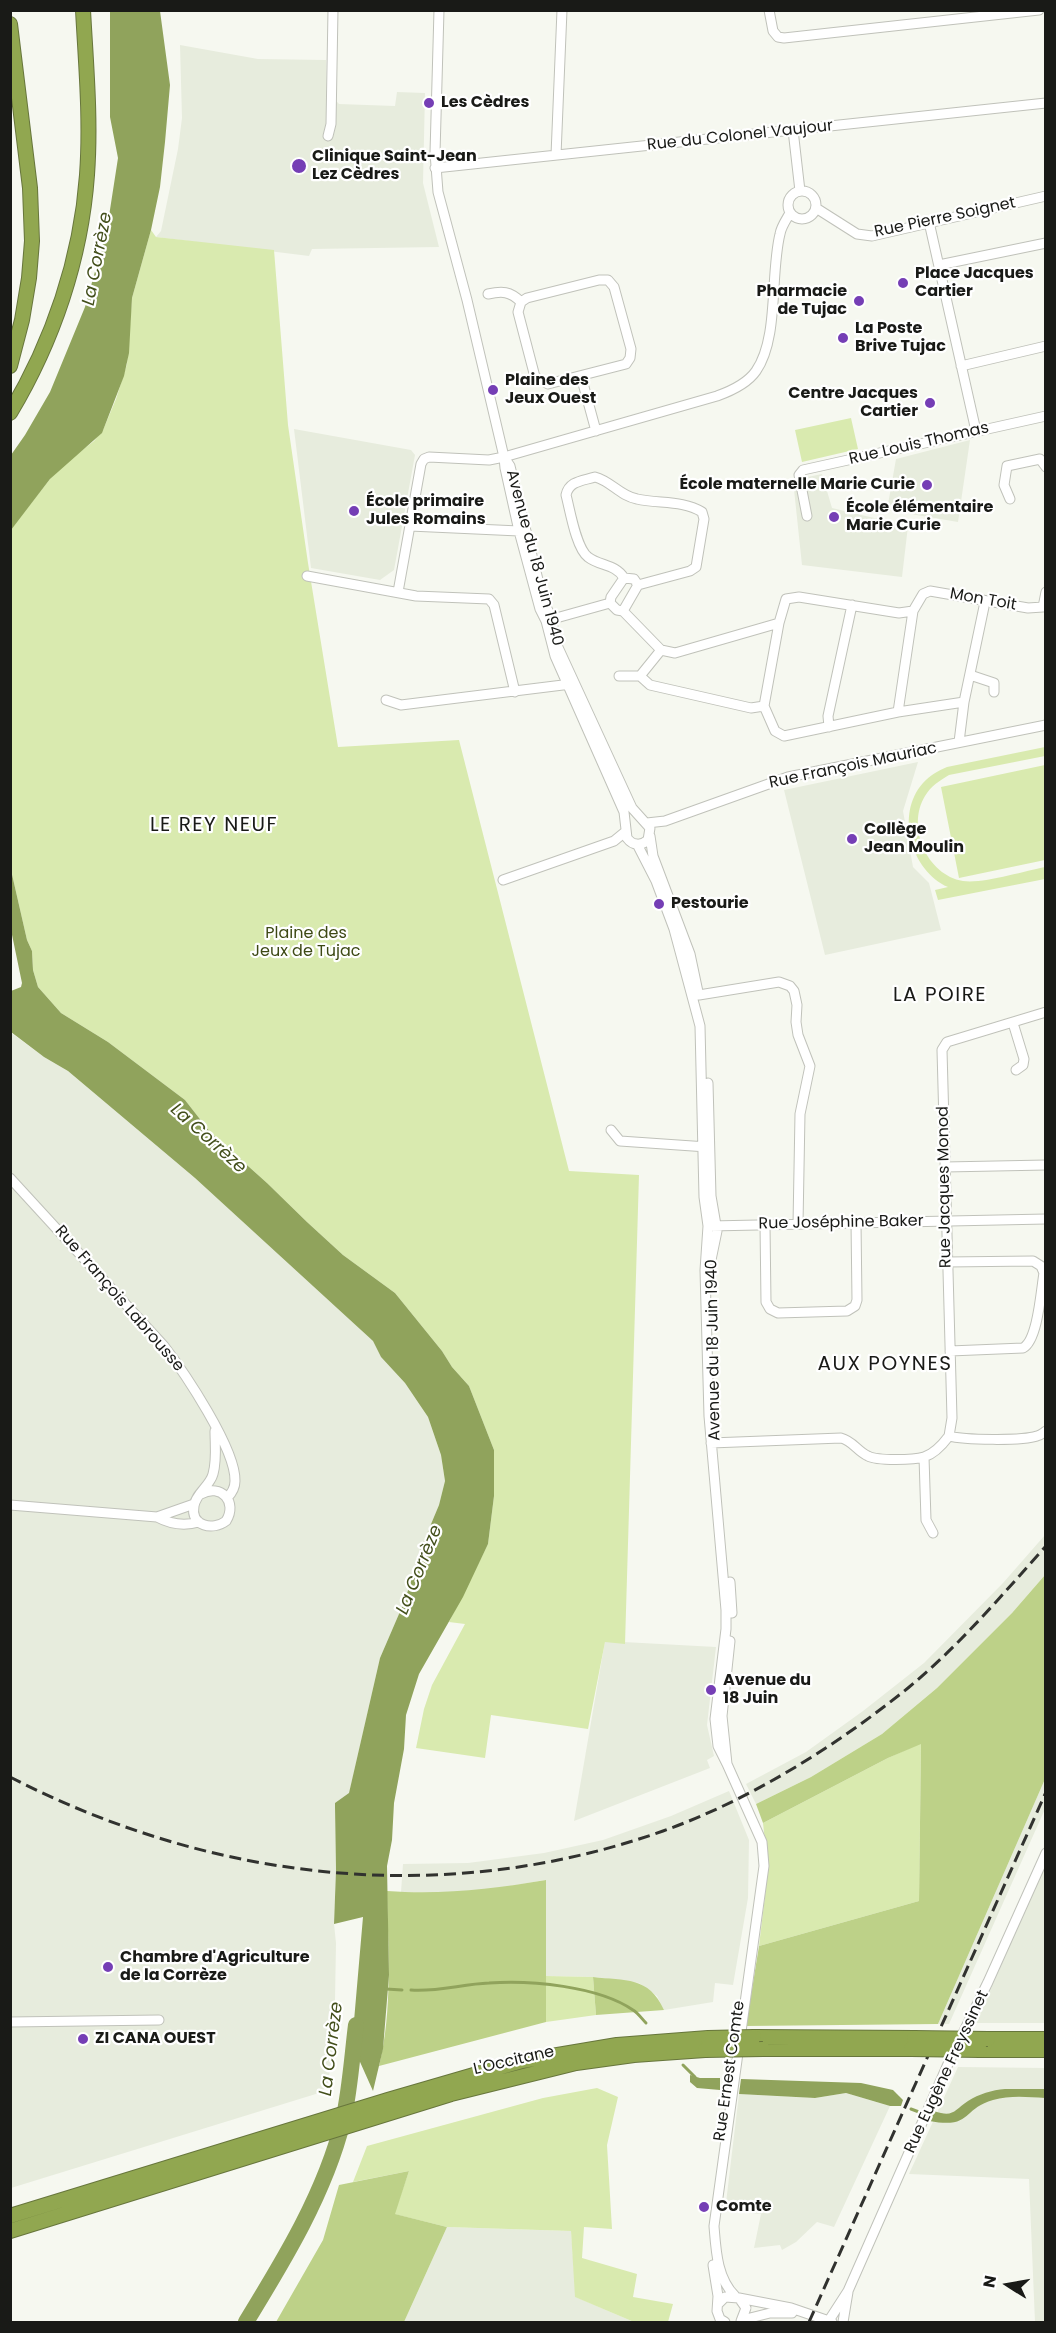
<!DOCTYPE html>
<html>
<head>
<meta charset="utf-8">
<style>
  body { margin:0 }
  #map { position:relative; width:1056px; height:2333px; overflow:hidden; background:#f6f8f0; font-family:Poppins,sans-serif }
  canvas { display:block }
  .frame { position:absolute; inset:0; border:12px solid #191a17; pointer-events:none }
  .north { position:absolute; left:978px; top:2255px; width:60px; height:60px; -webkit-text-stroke:4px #fff; paint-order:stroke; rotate:281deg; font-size:16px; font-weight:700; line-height:24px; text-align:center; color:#191a17 }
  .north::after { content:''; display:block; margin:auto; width:21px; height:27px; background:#191a17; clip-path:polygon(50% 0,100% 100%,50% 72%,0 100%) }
</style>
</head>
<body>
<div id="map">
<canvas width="1056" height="2333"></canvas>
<div class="frame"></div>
<div class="north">N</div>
</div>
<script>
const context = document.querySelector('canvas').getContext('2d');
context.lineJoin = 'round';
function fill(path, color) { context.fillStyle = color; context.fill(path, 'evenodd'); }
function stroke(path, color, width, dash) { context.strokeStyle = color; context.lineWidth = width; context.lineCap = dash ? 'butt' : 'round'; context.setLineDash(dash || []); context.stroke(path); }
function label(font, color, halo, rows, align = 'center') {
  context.font = font + ' Poppins,sans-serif'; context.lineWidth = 4.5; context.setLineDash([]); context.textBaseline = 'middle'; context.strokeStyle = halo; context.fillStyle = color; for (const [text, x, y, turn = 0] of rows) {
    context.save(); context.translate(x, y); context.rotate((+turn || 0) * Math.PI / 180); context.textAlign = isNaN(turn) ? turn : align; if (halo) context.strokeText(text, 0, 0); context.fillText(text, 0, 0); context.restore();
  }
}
const built = new Path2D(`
  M180,45L258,59L326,60V90L339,104L395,106L397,92L425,93L423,183L439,247L312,249L309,256L156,237L161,231L178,149L182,118Z
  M294,429L411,450L415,455L394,570L380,580L311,568Z
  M970,440L958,522L887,510L896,459Z
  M822,474L832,508L908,526L902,577L802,565L793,480Z
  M918,762L903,811L913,867L929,883L941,930L825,955L784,790Z
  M10,1032L44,1057L68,1071L195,1178L373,1341L381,1357L405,1383L428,1417L441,1455L445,1481L439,1505L421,1548L405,1600L380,1658L349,1794L335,1807L336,1870L334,1924L336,1943L335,2000L337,2032L327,2087L319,2093L11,2188Z
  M1045,1535V1575L1012,1613L937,1688L882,1734L811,1777L756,1804L746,1784L806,1752L863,1711L924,1663L1003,1583Z
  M605,1641L716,1647L707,1725L714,1756L707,1760L710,1768L574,1821Z
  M1045,1779V1809L949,2024H938Z
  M729,1791L749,1840L748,1898L733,1985L715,1983L713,2002L664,2010L657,1996L639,1983L593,1977L546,1976L545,1880L482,1891L432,1893L401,1892L403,1864L468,1863L544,1853L603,1840L671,1816Z
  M1045,1864V2023H976Z
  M958,2067L1045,2068V2322H1035L1029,2179L909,2174Z
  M846,2093L890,2106L834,2227L817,2222L796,2242L782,2250L780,2245L754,2248L761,2214L725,2211L739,2094L815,2098Z
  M447,2227L571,2231L576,2297L634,2322H404Z`);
const green = new Path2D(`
  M151,230L156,237L274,250L288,425L308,563L338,747L459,740L569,1171L639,1175L625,1644L605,1642L588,1729L491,1715L485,1758L416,1748L424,1709L432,1685L465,1624L449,1622L488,1544L494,1496V1450L469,1386L452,1367L442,1351L395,1293L343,1255L307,1222L267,1183L210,1132L185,1100L108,1042L61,1013L38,987L33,970L32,951L27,940L11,870L10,530L50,479L63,465L94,441L103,430L116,399L127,364L132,298Z
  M851,418L858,449L802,462L795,430Z
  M1045,747V756L949,775C939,781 931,786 925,796C906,827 927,875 963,881C983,884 1024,871 1045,867V879L938,900L935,890L948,887C911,871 895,814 923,783C930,775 938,771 947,767Z
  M1045,765V860L959,878L941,787Z
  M921,1743L919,1901L759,1946L768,1870L763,1823L888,1758Z
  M546,1976L593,1977L596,2015L546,2022Z
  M597,2088L618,2097L607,2145L612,2229L584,2227L582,2258L637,2274L633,2297L673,2304L668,2322H634L575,2297L571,2231L447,2227L394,2214L409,2171L353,2182L367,2146L543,2098Z`);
const forest = new Path2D(`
  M1045,1575V1779L938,2024L746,2026L759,1946L919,1901L921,1744L888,1758L763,1823L756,1804L811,1777L882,1734L937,1688L1012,1613Z
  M546,1880V2022L379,2066C393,2009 388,1949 387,1891C443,1895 492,1889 546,1880Z
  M593,1977C625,1981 649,1976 664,2010L596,2015Z
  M409,2171L395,2214L447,2227L404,2322H276L323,2240L339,2185Z`);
const water = new Path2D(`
  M110,11H160L170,85L165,142L160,187L151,230L132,298L129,353L124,376L102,433L50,479L11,530V455L25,435L50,392L85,307L107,229L118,158L110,117Z
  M11,870L27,940L32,951L33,970L38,987L61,1013L108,1042L185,1100L210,1132L267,1183L307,1222L343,1255L395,1293L442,1351L452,1367L469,1386L494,1450V1496L488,1544L463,1597L419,1674L406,1715L404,1749L394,1803L392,1840L387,1866L389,1975L383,2049L373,2091L352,2044L363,1917L334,1924L336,1870L335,1807V1803L349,1793L380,1658L405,1600L421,1548L439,1505L445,1481L441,1455L428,1417L405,1383L381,1357L373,1341L195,1178L68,1071L44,1057L11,1032V991L21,987L22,983L11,930Z
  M690,2075L700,2078H720V2090L697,2088L690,2082Z
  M741,2079L861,2083L893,2090L903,2100L901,2106H890L846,2093L815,2098L739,2094Z
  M1005,2089H1045V2098C1028,2097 1010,2095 993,2100C961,2109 973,2129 929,2121L934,2111C954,2118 954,2110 968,2101C979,2094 992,2090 1005,2089Z`);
const stream = new Path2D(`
  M386,1989L402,1990
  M411,1990C438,1992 462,1984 489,1983C530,1980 598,1986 633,2010C638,2013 642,2019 646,2023
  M683,2065L695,2077
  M911,2109L919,2112`);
const river = new Path2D(`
  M246,2322C284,2260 325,2193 343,2121C350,2090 352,2057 356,2025`);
const minor = new Path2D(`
  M439,10L435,153L438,192L467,300L504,457L505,468L519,531L540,609L546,621L555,656L624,812L627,838C633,846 641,846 648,840L650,828L632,808L556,643L551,617L543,600L510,466L504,457
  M769,10L773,31L778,37L784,38L1039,10
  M793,130L800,191
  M328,136L331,124L333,10
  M556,155L562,10
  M435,168L1046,103
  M788 205a14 14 0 1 1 28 0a14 14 0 1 1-28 0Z
  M816,208L857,234L872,236L1046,196
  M929,222L976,431
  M939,265L1046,243
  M599,280H608L614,287L631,349L630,358L626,364L548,384L535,377L518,312L521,302L527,298Z
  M488,294C502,291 510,291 521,302
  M961,366L1046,346
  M581,376L596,431
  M595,477C611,481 620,496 637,499C658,504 683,500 702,512L704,519L696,567L690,571L638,585L634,579L624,578C616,564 599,566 588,557C576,548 570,510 566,495C569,481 582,481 595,477Z
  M1010,499L1004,485L1007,466L1040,459L1046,467
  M807,516L799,475L803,470L1046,416
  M410,526L519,531
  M307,576L416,596L489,599L494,605L515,692
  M398,592L421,464L424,459L429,457L489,460L504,457L717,396C731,391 747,384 756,371C779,338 770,274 780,234C781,227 786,220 790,213
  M610,603L617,610L623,611L661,650L675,653L779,623L786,599L799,597L899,613L913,611L923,594L930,591L1028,608L1043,607L1046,592
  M610,603L611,597L624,578
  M623,611L638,585
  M549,620L610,603
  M779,623L764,706L775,731L784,736L898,712L964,702
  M970,675L994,683V692
  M619,676H640L650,685L751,708L764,706
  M640,676L661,650
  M386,700L401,705L571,684
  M898,712L913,611
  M829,727L828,716L852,605
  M959,742L964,702L985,602
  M647,823L665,821L788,777L1046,725
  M650,836L653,856L690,954L698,992
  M637,844L656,881L674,929L700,1026L704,1197L708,1226L705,1270L709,1416L726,1610V1629L715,1719L718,1746L727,1764L762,1842L764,1866L714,2226C716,2251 717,2278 735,2296
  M503,880L614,841L625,832
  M699,995L779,982L790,986L794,991L797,1005L796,1022L798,1035L810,1066L800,1114L798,1224
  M1013,1023L1024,1059L1023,1065L1016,1070
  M708,1083L711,1196L717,1231L711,1260
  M611,1130L620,1141L707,1147
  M945,1167L1046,1165
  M10,1178L164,1346C184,1372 236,1449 235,1481C235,1488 232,1493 227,1498
  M765,1225L766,1302L770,1309L778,1313L847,1311L855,1306L857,1300L856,1223
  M710,1226L1046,1219
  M947,1262L1033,1261L1041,1266L1044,1273C1041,1290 1038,1340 1023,1348L950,1351
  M949,1436L952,1418L942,1050L947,1042L1046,1012
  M711,1443L841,1438C853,1441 857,1451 868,1456C877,1461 914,1460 924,1457C934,1454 943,1444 949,1436C963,1440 1023,1441 1037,1436C1041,1435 1043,1433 1046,1431
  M924,1457L926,1520L933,1533
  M201,1494C221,1483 238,1502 226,1521C213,1531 190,1526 194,1506C196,1493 210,1486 213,1474C217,1460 215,1445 215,1431
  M10,1505L157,1517L194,1504
  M157,1517C170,1524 185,1526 199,1522
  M730,1582L732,1613
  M727,1764L722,1716L730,1641
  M10,2022L159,2020
  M713,2265L718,2296L717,2311L720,2319L725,2322
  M739,2298L791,2308L832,2322
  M718,2304L725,2297L739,2298L746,2308L741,2321
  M742,2320L770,2313H792
  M828,2322L848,2291L948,2064L988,1982L1046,1853
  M843,2322L848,2292`);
const highway = new Path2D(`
  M10,24L30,188L32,241L29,278L22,320L10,366
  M10,413C53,341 81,259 87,175C91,120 86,65 83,10
  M754,2037L914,2038
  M988,2039H1046
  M763,2049H911
  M980,2050H1046
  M10,2216L388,2100L522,2061L617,2045L708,2038
  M10,2231L451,2094L576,2063L634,2055L705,2050`);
const rail = new Path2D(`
  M10,1777C214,1882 445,1908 663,1831C750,1800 836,1746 908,1688C959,1646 1002,1595 1046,1546
  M809,2322L1046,1792`);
const highwayBridge = new Path2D(`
  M708,2038L754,2037
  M914,2038L988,2039
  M911,2049L980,2050
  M705,2050L763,2049`);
const markers = [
  [429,103,6,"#753eb5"],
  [299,166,8,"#753eb5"],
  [903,283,6,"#753eb5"],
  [859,301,6,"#753eb5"],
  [843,338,6,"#753eb5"],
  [493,390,6,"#753eb5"],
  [930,403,6,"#753eb5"],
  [927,485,6,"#753eb5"],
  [354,511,6,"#753eb5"],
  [834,517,6,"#753eb5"],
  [852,839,6,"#753eb5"],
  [659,904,6,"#753eb5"],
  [711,1690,6,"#753eb5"],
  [108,1967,6,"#753eb5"],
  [83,2039,6,"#753eb5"],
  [704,2207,6,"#753eb5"]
];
const poiNames = [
  ["Les Cèdres",441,103],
  ["Clinique Saint-Jean",312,157],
  ["Lez Cèdres",312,175],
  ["Place Jacques",915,274],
  ["Cartier",915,292],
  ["Pharmacie",847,292,"right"],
  ["de Tujac",847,310,"right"],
  ["La Poste",855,329],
  ["Brive Tujac",855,347],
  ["Plaine des",505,381],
  ["Jeux Ouest",505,399],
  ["Centre Jacques",918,394,"right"],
  ["Cartier",918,412,"right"],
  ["École maternelle Marie Curie",915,485,"right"],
  ["École primaire",366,502],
  ["Jules Romains",366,520],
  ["École élémentaire",846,508],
  ["Marie Curie",846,526],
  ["Collège",864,830],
  ["Jean Moulin",864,848],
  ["Pestourie",671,904],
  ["Avenue du",723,1681],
  ["18 Juin",723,1699],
  ["Chambre d'Agriculture",120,1958],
  ["de la Corrèze",120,1976],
  ["ZI CANA OUEST",95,2039],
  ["Comte",716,2207]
];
const streetNames = [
  ["Rue du Colonel Vaujour",740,136,-6],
  ["Rue Pierre Soignet",945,218,-12],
  ["Rue Louis Thomas",919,444,-13],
  ["Avenue du 18 Juin 1940",534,558,75],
  ["Mon Toit",983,600,10],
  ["Rue François Mauriac",853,766,-12],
  ["Rue Jacques Monod",945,1187,-91],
  ["Rue Joséphine Baker",841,1223,-1],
  ["Rue François Labrousse",119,1299,49],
  ["Avenue du 18 Juin 1940",714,1350,-91],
  ["L'Occitane",514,2061,-13],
  ["Rue Ernest Comte",730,2071,-82],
  ["Rue Eugène Freyssinet",947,2072,-65]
];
const parkNames = [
  ["Plaine des",306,934],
  ["Jeux de Tujac",306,952]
];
const waterNames = [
  ["La Corrèze",98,259,-79],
  ["La Corrèze",208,1139,42],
  ["La Corrèze",420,1570,-68],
  ["La Corrèze",332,2049,-83]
];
const quarterNames = [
  ["LE REY NEUF",214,826],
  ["LA POIRE",940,996],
  ["AUX POYNES",885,1365]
];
fill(built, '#e7ecdd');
fill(green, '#d9eaaf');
fill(forest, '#bdd188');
fill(water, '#90a35c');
stroke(stream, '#90a35c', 3);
stroke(river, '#90a35c', 16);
stroke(minor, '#c0c2ba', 11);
stroke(highway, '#67763c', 16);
stroke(minor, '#fff', 9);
stroke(highway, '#91a750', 14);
stroke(rail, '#31322f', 3, [12, 6]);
stroke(highwayBridge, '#67763c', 16, []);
stroke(highwayBridge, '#91a750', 14);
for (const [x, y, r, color] of markers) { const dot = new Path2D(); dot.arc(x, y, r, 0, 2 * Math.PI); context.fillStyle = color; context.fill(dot); stroke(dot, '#fff', 2); }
label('bold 16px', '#191a17', '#fff', poiNames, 'left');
label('16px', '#191a17', '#fff', streetNames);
label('16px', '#3d4914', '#fff', parkNames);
label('italic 18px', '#434f1b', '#fff', waterNames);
context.letterSpacing = '1.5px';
label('20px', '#191a17', '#fff', quarterNames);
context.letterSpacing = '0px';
</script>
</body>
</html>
